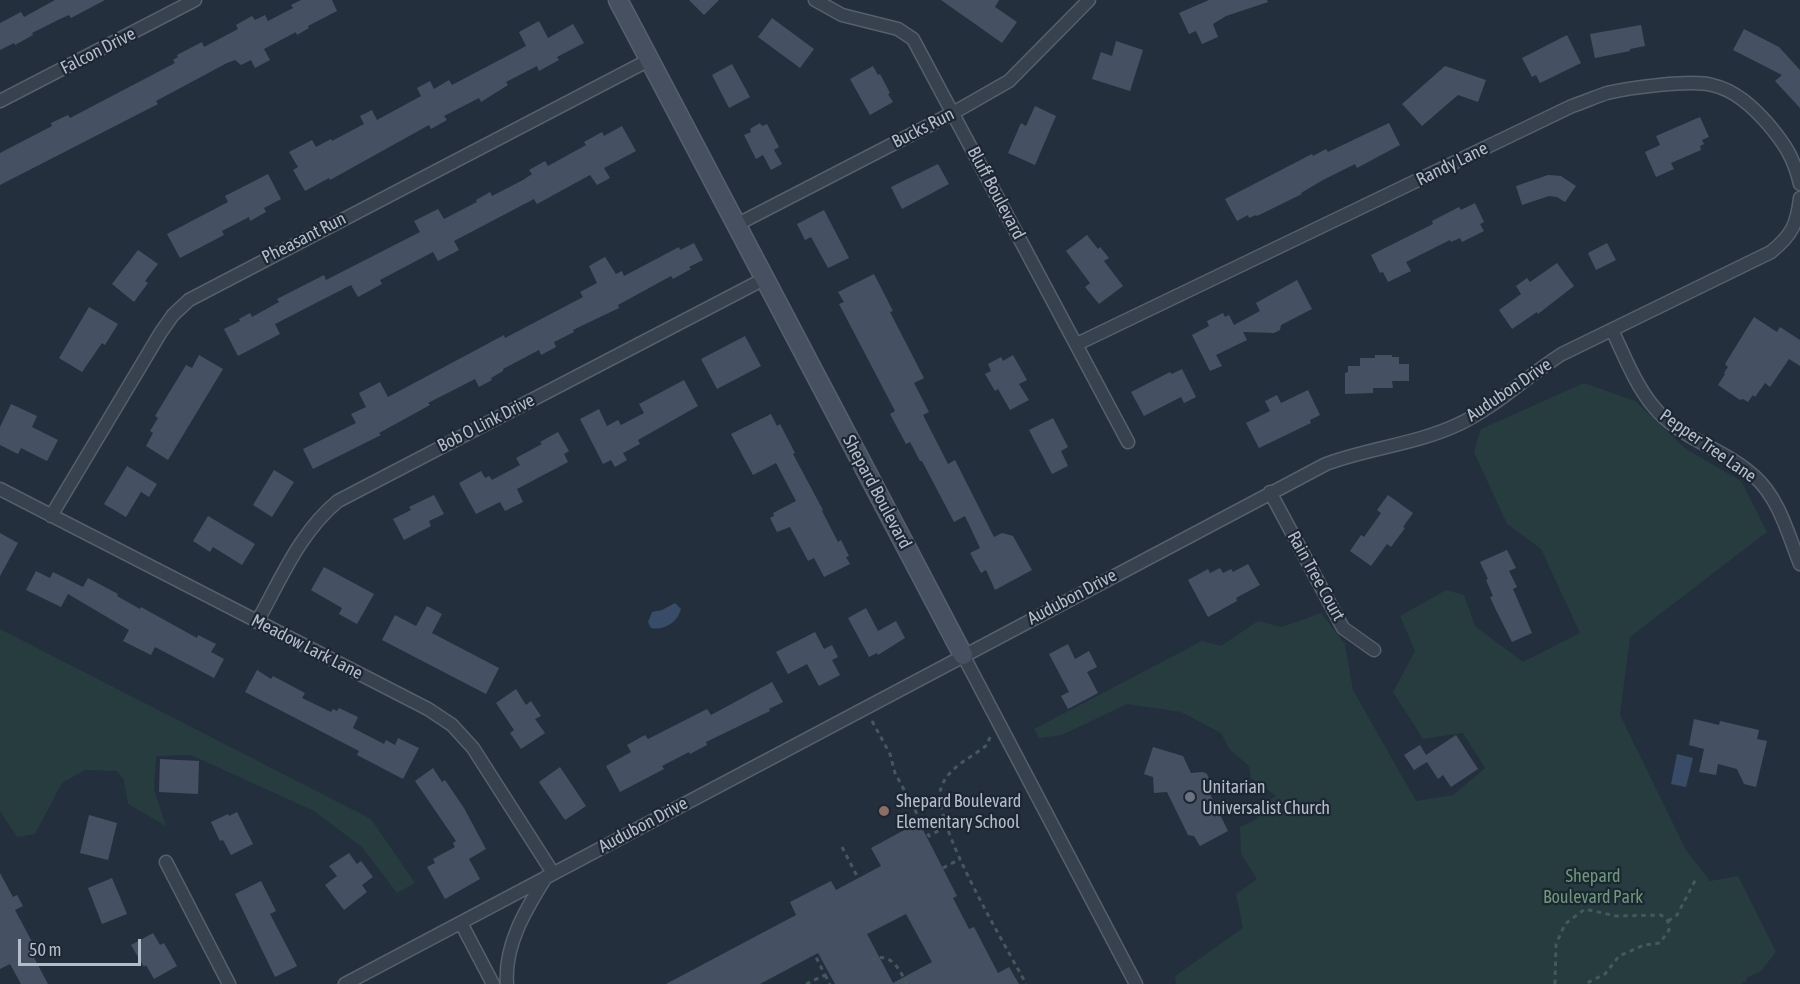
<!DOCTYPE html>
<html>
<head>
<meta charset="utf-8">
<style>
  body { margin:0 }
  #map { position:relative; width:1800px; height:984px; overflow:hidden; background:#242f3e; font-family:"Asap Condensed",sans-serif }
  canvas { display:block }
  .scale { position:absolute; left:18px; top:939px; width:123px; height:27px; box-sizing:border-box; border:3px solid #b4bcc9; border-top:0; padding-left:8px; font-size:18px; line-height:21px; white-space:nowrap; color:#b4bcc9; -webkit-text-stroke:4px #1d2633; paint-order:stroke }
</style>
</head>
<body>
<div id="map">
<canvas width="1800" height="984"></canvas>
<div class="scale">50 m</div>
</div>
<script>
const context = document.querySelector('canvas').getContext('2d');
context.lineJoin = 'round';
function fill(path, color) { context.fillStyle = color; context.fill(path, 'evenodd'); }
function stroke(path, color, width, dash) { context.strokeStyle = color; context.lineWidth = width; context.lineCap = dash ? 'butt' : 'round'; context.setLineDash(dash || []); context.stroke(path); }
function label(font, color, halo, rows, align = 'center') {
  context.font = font + ' "Asap Condensed",sans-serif'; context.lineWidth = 4.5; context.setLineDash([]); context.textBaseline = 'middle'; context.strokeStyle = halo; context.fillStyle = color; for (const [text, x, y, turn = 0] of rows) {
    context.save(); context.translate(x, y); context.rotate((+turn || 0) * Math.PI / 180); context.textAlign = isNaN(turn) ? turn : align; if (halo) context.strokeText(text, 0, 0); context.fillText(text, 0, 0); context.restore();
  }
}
const green = new Path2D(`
  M1584,383L1635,401L1686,449L1741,481L1767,532L1630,637L1620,715L1686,850L1710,881L1738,876L1776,952L1760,972L1746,978L1747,981L1741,984H1176L1175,976L1243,928L1236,894L1257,879L1241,854L1240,827L1257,819L1258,806L1276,796L1251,778L1249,766L1230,750L1221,733L1181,712L1127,704L1062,735L1039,738L1034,729L1202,641L1221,646L1258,621L1282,627L1321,613L1345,644L1353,690L1416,801L1453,795L1485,768L1463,733L1423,739L1393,692L1415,651L1400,616L1446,590L1464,595L1475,626L1523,662L1580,633L1541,549L1507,524L1474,452L1481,429Z
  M0,629L371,819L415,883L397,893L362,847L314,811L191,755L156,756L154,790L166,826L128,804L124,780L117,771L85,770L62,783L35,834L17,837L0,811Z`);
const water = new Path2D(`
  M675,603L681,609C678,622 664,631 651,628L648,622L652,612L662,610Z
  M1677,754L1693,758L1686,787L1671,784Z`);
const building = new Path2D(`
  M55,0H105L71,18L69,15L60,19L32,33L33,35L15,45L14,43L0,50V23L21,12L24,17Z
  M301,0H332L337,11L308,26L309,28L297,35L296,32L264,49L270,60L255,68L251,60L241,65L235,60L227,63L156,101L158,104L0,185V153L52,126L51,123L68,115L70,118L175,63L173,60L178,57L177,55L202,42L204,47L238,29L236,25L252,16L255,20L265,15L268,21L293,8L291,5Z
  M689,0H719L704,15Z
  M941,0H999L995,7L1017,22L1002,43Z
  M1209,0H1267L1268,2L1226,16L1213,24L1218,37L1202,44L1196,31L1189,34L1179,13Z
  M772,18L814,49L800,68L758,37Z
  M539,21L548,38L573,24L584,43L557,57L559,60L539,71L537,66L506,82L508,85L481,102L479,98L444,116L447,120L431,129L429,125L330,180L329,178L305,191L293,170L298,167L289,152L312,140L316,147L331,139L332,141L364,124L360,116L372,110L377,120L421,96L417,88L430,81L434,89L449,80L452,85L526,46L519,32Z
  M1641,25L1645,46L1630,49V51L1595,58L1590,34Z
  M1744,29L1779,47L1800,70V108L1775,81L1782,75L1733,50Z
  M1567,35L1581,63L1540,83L1536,75L1532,77L1522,58Z
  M1116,41L1143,50L1130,91L1092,79L1101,52L1112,56Z
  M732,64L750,97L729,108L712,75Z
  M873,66L878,75L880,74L890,93L888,94L893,102L870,115L850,79Z
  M1445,66L1486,80L1478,102L1458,95L1422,126L1402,104Z
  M1035,106L1056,116L1035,165L1008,153L1021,123L1026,126Z
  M1700,117L1709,137L1702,140L1704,144L1700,146L1701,150L1671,163L1674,169L1656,177L1645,152L1660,145L1656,136Z
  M760,123L762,126L767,124L779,147L774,150L782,164L771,170L763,155L756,159L744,135L751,132L750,129Z
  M1389,123L1400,145L1357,168L1355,164L1323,180L1301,193L1302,194L1257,216L1256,215L1249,218L1248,215L1237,221L1225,199L1312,154L1313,156L1326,149L1328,152Z
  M622,126L636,151L604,168L610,178L597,185L590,175L537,204L534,199L454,241L459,250L438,261L433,252L380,280L382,284L358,297L351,285L275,324L280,334L238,356L224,329L240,321L239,319L250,313L252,317L279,302L277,299L324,275L326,280L420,232L414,221L438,209L444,219L477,202L476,200L490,192L492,196L523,180L532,174L529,170L545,161L548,166L586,145L584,142L602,132L604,136Z
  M938,164L949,184L902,209L891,187Z
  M268,174L281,199L264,208L266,212L250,221L249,217L222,231L224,235L180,258L167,234L228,202L225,196Z
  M1548,175L1561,176L1576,186L1565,202L1557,197L1549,196L1522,205L1516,186Z
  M1475,203L1484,222L1480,224L1484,231L1462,242L1460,238L1451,242L1450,240L1406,262L1411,271L1388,282L1383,272L1380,273L1371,255L1433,224L1432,221L1459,207L1461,210Z
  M824,210L849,258L828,268L811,237L805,240L797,224Z
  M1087,235L1098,249L1100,247L1109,258L1104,261L1123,286L1099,304L1085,287L1090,283L1066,251Z
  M694,243L703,260L689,267L691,269L673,279L671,276L618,305L619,308L573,330L574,332L554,342L556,347L541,355L539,350L503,369V371L491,378L492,380L479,387L475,379L428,403L430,405L379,433L381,435L313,469L303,449L356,423L351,414L366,407L359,393L380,382L388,397L504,335L505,338L583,297L580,292L597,283L589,266L605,257L616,274L622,271L624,276L679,247L680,250Z
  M1607,243L1616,260L1596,270L1588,253Z
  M138,250L158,264L145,281L148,283L134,302L112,284Z
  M1557,263L1574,286L1538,314L1537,312L1512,329L1499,310L1521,294L1516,286L1527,278L1530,282Z
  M874,274L893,311L890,312L924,378L914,383L929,412L923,415L948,464L955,460L994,537L1002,533L1013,536L1032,570L995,590L986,570L981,573L970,553L980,548L965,516L954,522L922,461H920L910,442L906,444L890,414L895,411L839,304L844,302L838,292Z
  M1297,280L1312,309L1281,325L1280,330L1274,333L1243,332L1247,340L1216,355L1222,366L1210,371L1192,335L1209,326L1207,321L1223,313L1225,317L1229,315L1234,325L1260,311L1256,303Z
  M89,307L118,324L105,345L102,343L82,372L59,358Z
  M1754,317L1777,332L1780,327L1800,340V366L1789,359L1770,387L1765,383L1755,397L1753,395L1748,402L1743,399L1740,400L1718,385L1725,374L1724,373L1728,367L1725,364Z
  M745,336L761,366L717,389L701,359Z
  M199,355L223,369L168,460L146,446L153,433L150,431L158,418L155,416L186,365L192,368Z
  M1013,355L1027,380L1019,384L1029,400L1010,410L998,389L995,391L985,374L991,371L988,364L1001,357L1003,361Z
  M1375,355H1392V357H1399V364H1409V381H1392L1393,388H1373V393L1345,394V373L1348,372V366H1360V358H1375Z
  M1182,369L1196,397L1184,403L1181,397L1144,416L1131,392L1170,372L1172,374Z
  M684,380L698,406L638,440L640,444L623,453L627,460L615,467L611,460L603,464L580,419L599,409L607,426L618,420L621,425L644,413L639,404Z
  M1308,390L1320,415L1310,420L1311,423L1259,448L1246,423L1270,411L1265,401L1277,395L1281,403Z
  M11,404L37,416L32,427L58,440L47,461L21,448L18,454L0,445V427Z
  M771,414L777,426L780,424L795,453L793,454L823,510L822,511L838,542L841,540L849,556L846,557L850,564L824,577L814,558L808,561L790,527L777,532L770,518L774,516L773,513L796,501L776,463L753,475L731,434Z
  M1053,418L1068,447L1061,451L1068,466L1052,474L1029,430Z
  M558,432L569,451L564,454L568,462L517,489L523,502L505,511L500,502L476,514L459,483L481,471L485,478L489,476L492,480L520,465L516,458L542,444L540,442Z
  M127,466L157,484L149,497L141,492L126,517L104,504Z
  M274,470L294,482L272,517L253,505Z
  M434,495L444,514L429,521L431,526L404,540L393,519L411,510L409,507Z
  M1388,495L1413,513L1403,527L1405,528L1391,547L1387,544L1371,566L1350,551L1361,535L1364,537L1381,513L1377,510Z
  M208,516L255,544L242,565L213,547L210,552L193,541Z
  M0,533L18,543L0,576Z
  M1507,550L1516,568L1509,571L1517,587L1513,589L1532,633L1512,642L1495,608L1490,597L1493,596L1486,580L1488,579L1480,562Z
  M1248,564L1260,585L1236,598L1237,601L1208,617L1188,580L1208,569L1210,573L1220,568L1223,573L1231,569L1233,572Z
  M324,567L374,594L357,624L339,614L342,608L311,590Z
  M36,571L50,578L53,572L83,587L88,578L118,594L117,596L140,609L141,607L197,638L198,635L216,644L211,652L224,659L214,678L155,647L151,655L123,641L129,630L68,594L61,607L26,590Z
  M427,606L442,614L432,633L499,668L486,694L382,640L395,615L416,626Z
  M866,608L878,631L896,621L905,638L878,655L877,653L869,657L848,618Z
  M815,632L824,649L832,645L838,657L832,660L840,675L819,686L807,664L788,674L776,652Z
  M1068,644L1075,659L1089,651L1097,667L1087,672L1098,693L1068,709L1061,696L1069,692L1049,654Z
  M257,670L271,679L273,676L305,693L302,698L331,712L333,709L337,711L339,708L358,717L353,728L384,744L386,740L395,745L398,738L419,748L403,779L357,755L359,751L245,692Z
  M772,682L783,702L769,709L770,711L706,742L707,745L690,754L689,752L662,766L664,769L620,792L606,766L631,752L627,745L645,735L648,739L707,709L711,715Z
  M516,689L526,705L531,701L541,716L535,719L545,733L521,749L510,733L514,730L496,703Z
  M1694,719L1719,725L1720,721L1759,730L1757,739L1767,741L1756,787L1744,784L1737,769L1718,764L1716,775L1699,772L1704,749L1689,745Z
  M1456,735L1478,769L1451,787L1443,775L1438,779L1427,762L1414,770L1404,755L1420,745L1426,755Z
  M1153,747L1183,756L1191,773L1203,772L1207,774L1210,782L1208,790L1228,831L1200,846L1194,836L1188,835L1167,792L1154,793L1153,777L1144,774Z
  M160,759L199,761L198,794L159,792Z
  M560,767L586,806L565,820L539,782Z
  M433,768L442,782L445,780L464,808L486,849L469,859L480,879L445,899L427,867L435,863L433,859L455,847L453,843L456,841L415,781Z
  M237,812L253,844L231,855L223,840L220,841L211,822L228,814L229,816Z
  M89,815L117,823L108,860L80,853Z
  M919,822L957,896L953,898L969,929L974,927L998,973L1009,967L1019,984H835L818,953L760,984H666L796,915L790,902L831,881L836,890L881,866L871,848ZM906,914L932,962L893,983L867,934Z
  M349,853L357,864L361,861L373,877L362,885L367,892L344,910L325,885L337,876L329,866Z
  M0,873L13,897L17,895L23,906L15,910L36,949L31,952L48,984H21L10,964L0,969Z
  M112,878L127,914L102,924L88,888Z
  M261,881L276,911L270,914L297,966L275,977L235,894Z
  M153,933L160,945L164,943L177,966L154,979L146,965L144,967L131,945Z`);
const path = new Path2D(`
  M872,721L890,754L895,773L929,836L947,826
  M990,737L987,745C971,758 948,767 941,788C930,821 1008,949 1026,984
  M842,847L858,878
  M943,868L960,859
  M1668,921L1677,915L1697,877
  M871,960C891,951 899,969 907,984
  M825,975L830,984
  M806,984L825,975L815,955
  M1555,984L1556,944L1565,924L1585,909L1616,916L1661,915L1668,921L1669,930L1660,943L1644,945L1619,956L1605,974L1585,984`);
const street = new Path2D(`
  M815,0L842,15L898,29L913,39L1128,442
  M0,101L195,0
  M736,225L953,113L1009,81L1089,0
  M1612,330C1624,355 1635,384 1653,406C1679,439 1724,448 1754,476C1779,498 1788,534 1800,564
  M1077,344L1572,106C1584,102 1595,97 1607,93C1628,88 1692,79 1712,85C1735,90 1753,107 1768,124C1785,144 1794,158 1800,184
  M0,489L428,709L452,725L473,748L553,873
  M1270,492L1343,628L1374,650
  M51,516L161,332L173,315L189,300L649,60
  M257,622C281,579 300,532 338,501L764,279
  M963,655L1136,984
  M166,862L229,984
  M461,923L493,984
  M345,984L1326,464C1369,448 1417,444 1459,424C1497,406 1527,376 1562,354L1771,252C1792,235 1797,224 1800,198
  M507,984C504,945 526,909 546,877`);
const secondary = new Path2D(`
  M618,0L963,655`);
const markers = [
  [1190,797,6,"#6b7280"],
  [884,811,6,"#8d6e63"]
];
const streetNames = [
  ["Falcon Drive",98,51,-27],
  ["Bucks Run",923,128,-27],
  ["Randy Lane",1452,164,-26],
  ["Bluff Boulevard",996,193,62],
  ["Pheasant Run",304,238,-27],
  ["Audubon Drive",1509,390,-34],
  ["Bob O Link Drive",486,423,-27],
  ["Pepper Tree Lane",1708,446,35],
  ["Shepard Boulevard",877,492,62],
  ["Rain Tree Court",1316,576,61],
  ["Audubon Drive",1072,597,-28],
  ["Meadow Lark Lane",307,647,27],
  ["Audubon Drive",643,825,-28]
];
const poiNames = [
  ["Unitarian",1202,787],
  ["Universalist Church",1202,808],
  ["Shepard Boulevard",896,801],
  ["Elementary School",896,822]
];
const parkNames = [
  ["Shepard",1593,876],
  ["Boulevard Park",1593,897]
];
fill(green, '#263c3f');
fill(water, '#394c67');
fill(building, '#455162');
stroke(street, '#565f6c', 15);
stroke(secondary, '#565f6c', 21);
stroke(path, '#44595c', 3, [4.5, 4.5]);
stroke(street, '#38414e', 12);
stroke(secondary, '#465061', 18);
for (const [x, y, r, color] of markers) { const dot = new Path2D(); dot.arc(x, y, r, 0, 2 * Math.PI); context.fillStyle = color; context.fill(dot); stroke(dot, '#1d2633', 2); }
label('18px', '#b4bcc9', '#1d2633', streetNames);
label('18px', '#b4bcc9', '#1d2633', poiNames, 'left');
label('18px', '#6b9a76', '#1d2633', parkNames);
</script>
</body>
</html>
